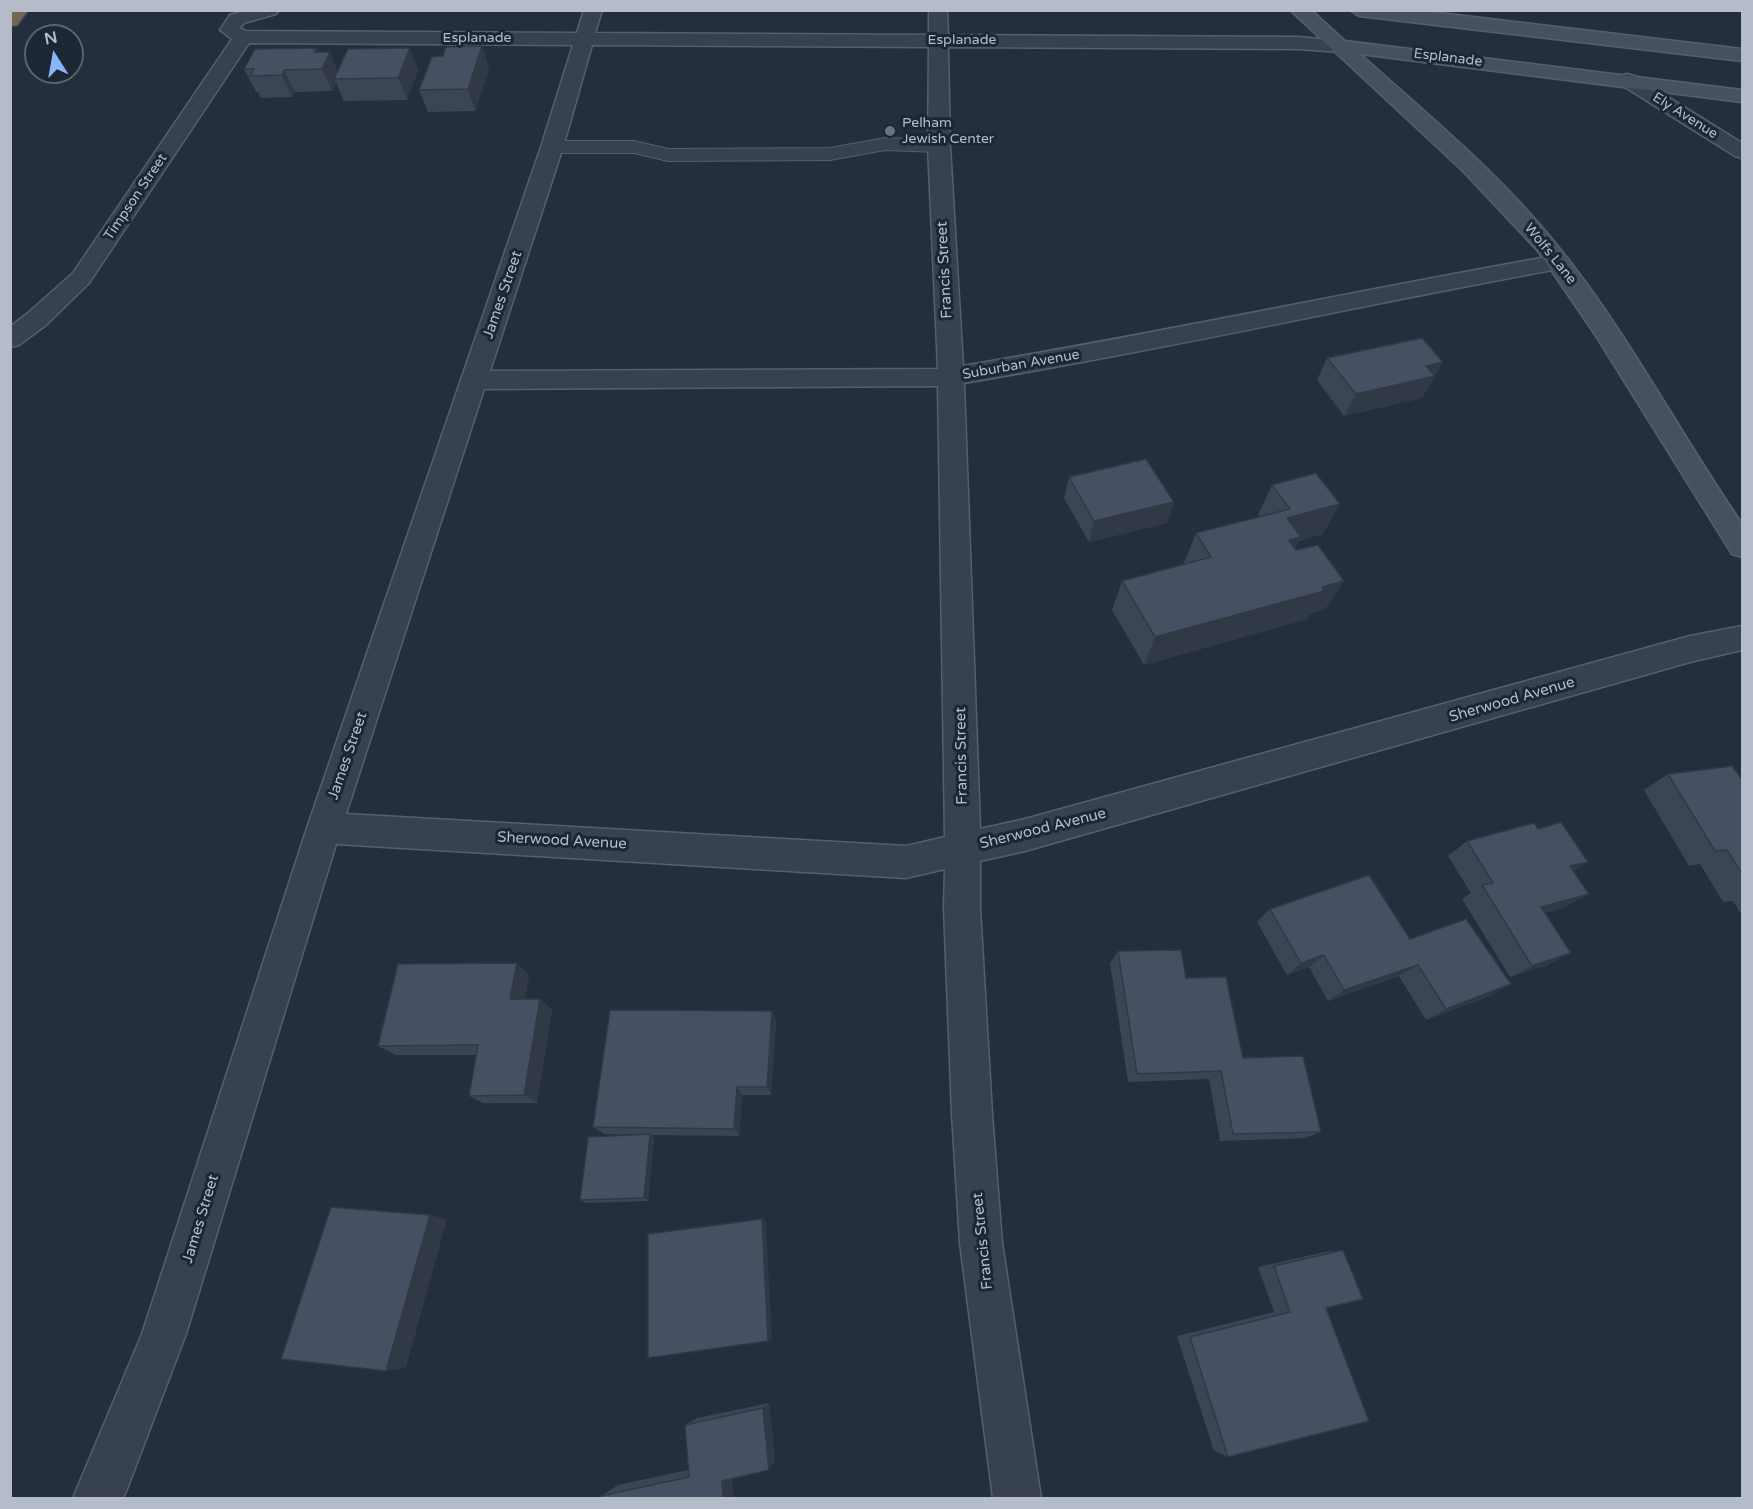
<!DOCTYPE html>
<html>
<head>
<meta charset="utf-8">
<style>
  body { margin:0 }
  #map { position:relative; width:1753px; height:1509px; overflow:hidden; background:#242f3e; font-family:"Varela Round",sans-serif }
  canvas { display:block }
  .frame { position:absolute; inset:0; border:12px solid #b4bcc9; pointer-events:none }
  .north { position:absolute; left:24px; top:24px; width:60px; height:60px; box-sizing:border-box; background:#1d2633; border:2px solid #59626f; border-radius:50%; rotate:349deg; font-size:16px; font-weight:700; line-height:24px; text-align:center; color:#b4bcc9 }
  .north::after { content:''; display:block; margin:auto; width:21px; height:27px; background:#8ab4f8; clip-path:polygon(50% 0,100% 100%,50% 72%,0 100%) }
</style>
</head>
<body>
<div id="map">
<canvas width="1753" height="1509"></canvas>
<div class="frame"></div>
<div class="north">N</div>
</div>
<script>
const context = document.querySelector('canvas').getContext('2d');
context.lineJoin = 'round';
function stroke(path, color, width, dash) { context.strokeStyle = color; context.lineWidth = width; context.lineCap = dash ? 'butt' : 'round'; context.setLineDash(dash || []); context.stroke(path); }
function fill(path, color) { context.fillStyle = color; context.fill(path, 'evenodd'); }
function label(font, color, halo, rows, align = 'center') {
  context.font = font + ' "Varela Round",sans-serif'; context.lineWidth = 6; context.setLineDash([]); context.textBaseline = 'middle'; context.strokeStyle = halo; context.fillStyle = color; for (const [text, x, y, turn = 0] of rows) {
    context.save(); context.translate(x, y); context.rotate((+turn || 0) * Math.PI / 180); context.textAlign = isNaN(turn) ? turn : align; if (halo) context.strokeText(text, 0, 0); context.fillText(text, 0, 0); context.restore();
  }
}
const lane = new Path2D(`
  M885,138L939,140L946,142L949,146L946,150L939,152L885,150L830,160L668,161L634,153H552L545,151L542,147L545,143L552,141H634L668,149L830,148Z`);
const street = new Path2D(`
  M247,10H279L276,14L244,23L240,28L246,31L577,33L584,10H602L595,33L929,35V10H947L948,35L1299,37L1348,42L1351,46L1348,50L1341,52L1299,49L948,47L950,146L963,366C1162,333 1359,290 1558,255L1566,257L1570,262L1566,267L1558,269C1360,305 1163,350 964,383L980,829L1025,819L1690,636L1742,626V650L1690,662L1025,851L980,861V908L992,1114L1002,1243L1041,1498H993L960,1243L952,1114L944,908L945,869L906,878L336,844L186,1334L127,1489L123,1498H73L142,1334L307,828L541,147L573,45L249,43L89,283L46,325L19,345L10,347V327L28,313L73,273L232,39L220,30L230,15ZM592,45L929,47L928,146L938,369L490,371L563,147ZM938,386L945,837L906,846L346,814L484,389Z
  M1627,74L1634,76L1742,143V158L1735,156L1620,84L1617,80L1620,76Z`);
const secondary = new Path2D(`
  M1290,10H1311L1345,41L1742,90V102L1360,54C1427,114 1499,173 1556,244C1627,331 1679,432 1742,524V557L1732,554L1596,336L1538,251L1463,171Z
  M1350,10H1414L1742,49V61L1359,16Z`);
const highway = new Path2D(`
  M10,10H28L17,25L10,26Z`);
const wall = new Path2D(`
  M482,46L489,69L475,111L428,112L419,90L443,56Z
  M316,48L318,52L338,71L410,48L418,70L407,100L344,101L336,83L332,91L295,92L292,97L261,98L258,92H256L244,69Z
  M1327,358L1435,376L1422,398L1344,416L1317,380Z
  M1069,477L1174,502L1167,523L1089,542L1064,498Z
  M1272,485L1323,534L1298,541L1295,548L1296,550L1344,581L1325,609L1310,614L1307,619L1144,665L1112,610L1122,581L1184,564V563L1196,533L1259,517L1258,515Z
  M1668,774L1743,781V917L1733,901L1723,902L1700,864L1689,866L1644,790Z
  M1467,841L1573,871L1589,894L1565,907L1545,913L1548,965L1510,977L1462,899L1471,893L1448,856Z
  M1270,909L1410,939L1490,996L1426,1020L1399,976L1328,1001L1309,967L1287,975L1257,922Z
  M1118,951L1186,978L1243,1058L1321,1132L1305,1138L1220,1141L1209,1079L1128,1082L1110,963Z
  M529,975L525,999H540L552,1010L537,1103H483L469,1096L476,1055H396L378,1046Z
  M772,1011L776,1021L771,1095H742L739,1136L650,1135L654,1138L648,1201L586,1203L580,1200L646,1135L604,1134L593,1127Z
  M1343,1250L1326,1308L1228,1457L1214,1451L1177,1336L1274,1312L1258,1267L1325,1252Z
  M769,1403L775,1461L601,1496L618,1485L688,1470L685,1425L697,1418Z`);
const shadedWall = new Path2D(`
  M482,46L489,69L475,111L468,89Z
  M316,48L324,65L330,52L339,74L334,79L336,83L332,91L314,52Z
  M410,48L418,70L407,100L398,78Z
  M284,70L295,92L292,97L282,75Z
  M1443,362L1422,398L1344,416L1356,394L1426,366Z
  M1174,502L1167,523L1089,542L1094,521Z
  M1340,504L1323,534L1299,541L1285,566L1287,518Z
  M1344,581L1325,609L1310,614L1307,619L1144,665L1155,637Z
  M1588,862L1566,876L1570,866Z
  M1589,894L1565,907L1519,921L1541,907Z
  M1571,953L1548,965L1510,977L1532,966Z
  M1324,955L1309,967L1287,975L1301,963Z
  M517,963L529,975L523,1010L510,999Z
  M1418,965L1399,976L1328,1001L1344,990Z
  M1511,984L1490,996L1426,1020L1446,1009Z
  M540,999L552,1010L537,1103L524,1095Z
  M772,1011L776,1021L771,1095L767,1087Z
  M737,1087L742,1095L739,1136L734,1129Z
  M650,1134L654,1138L648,1201L644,1198Z
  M430,1215L447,1219L406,1368L386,1371Z
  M762,1219L766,1223L772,1340L768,1341Z
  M769,1403L775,1461L769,1470L763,1408Z
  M731,1471L734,1498H723L722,1481Z`);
const building = new Path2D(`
  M482,46L468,89L419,90L432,57L443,56L446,47Z
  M316,48L314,52H330L322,69L284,70L282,75L250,76L254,69H244L255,49Z
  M410,48L398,78L334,79L348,49Z
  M1422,338L1443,362L1426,366L1435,376L1356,394L1327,358Z
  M1146,459L1174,502L1094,521L1069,477Z
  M1316,473L1340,504L1287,518L1301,537L1289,540L1296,550L1318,545L1344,581L1322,587L1324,591L1155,637L1122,581L1211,557L1196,533L1290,509L1272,485Z
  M1732,766L1743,781V875L1727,850L1715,851L1668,774Z
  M1561,822L1588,862L1570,866L1589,894L1541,907L1571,953L1532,966L1482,885L1493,883L1467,841L1534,823L1538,829Z
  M1369,875L1410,939L1466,919L1511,984L1446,1009L1418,965L1344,990L1324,955L1301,963L1270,909Z
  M1181,950L1186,978L1226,977L1243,1058L1303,1056L1321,1132L1233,1134L1221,1071L1137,1074L1118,951Z
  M517,963L510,999H540L524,1095L469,1096L478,1045L378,1046L398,964Z
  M610,1010L772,1011L767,1087H737L734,1129L593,1127Z
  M650,1134L644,1198L580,1200L588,1137Z
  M331,1207L430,1215L386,1371L281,1359Z
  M762,1219L768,1341L648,1358V1234Z
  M1343,1250L1363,1299L1326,1308L1369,1421L1228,1457L1190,1337L1290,1312L1274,1266Z
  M763,1408L769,1470L722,1481L723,1498H601V1496L689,1477L685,1425Z`);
const markers = [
  [890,131,6,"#6b7280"]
];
const farStreetnames = [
  ["Esplanade",477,38],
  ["Esplanade",962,40],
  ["Esplanade",1448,58,7],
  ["Ely Avenue",1685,116,32],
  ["Timpson Street",136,197,-56],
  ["Wolfs Lane",1550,254,51],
  ["Suburban Avenue",1021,365,-10]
];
const farPoinames = [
  ["Pelham",902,123],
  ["Jewish Center",902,139]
];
const streetNames = [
  ["Francis Street",945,270,-93],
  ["James Street",503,295,-71],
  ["Sherwood Avenue",1512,700,-16],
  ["James Street",348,756,-71],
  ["Francis Street",962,756,-91],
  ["Sherwood Avenue",1043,829,-14],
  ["Sherwood Avenue",562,841,3],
  ["James Street",201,1219,-73],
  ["Francis Street",983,1241,-96]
];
stroke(lane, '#565f6c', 2);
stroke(street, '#565f6c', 3);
stroke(secondary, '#565f6c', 3);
stroke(highway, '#434c59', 3);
fill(lane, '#38414e');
fill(street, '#38414e');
fill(secondary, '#465061');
fill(highway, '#746855');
fill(wall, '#3b4654');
fill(shadedWall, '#303945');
fill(building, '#455162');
stroke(building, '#303945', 1.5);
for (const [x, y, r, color] of markers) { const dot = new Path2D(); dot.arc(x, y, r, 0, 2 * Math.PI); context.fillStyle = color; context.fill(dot); stroke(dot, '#1d2633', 2); }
label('14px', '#b4bcc9', '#1d2633', farStreetnames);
label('14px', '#b4bcc9', '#1d2633', farPoinames, 'left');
label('15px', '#b4bcc9', '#1d2633', streetNames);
</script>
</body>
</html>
